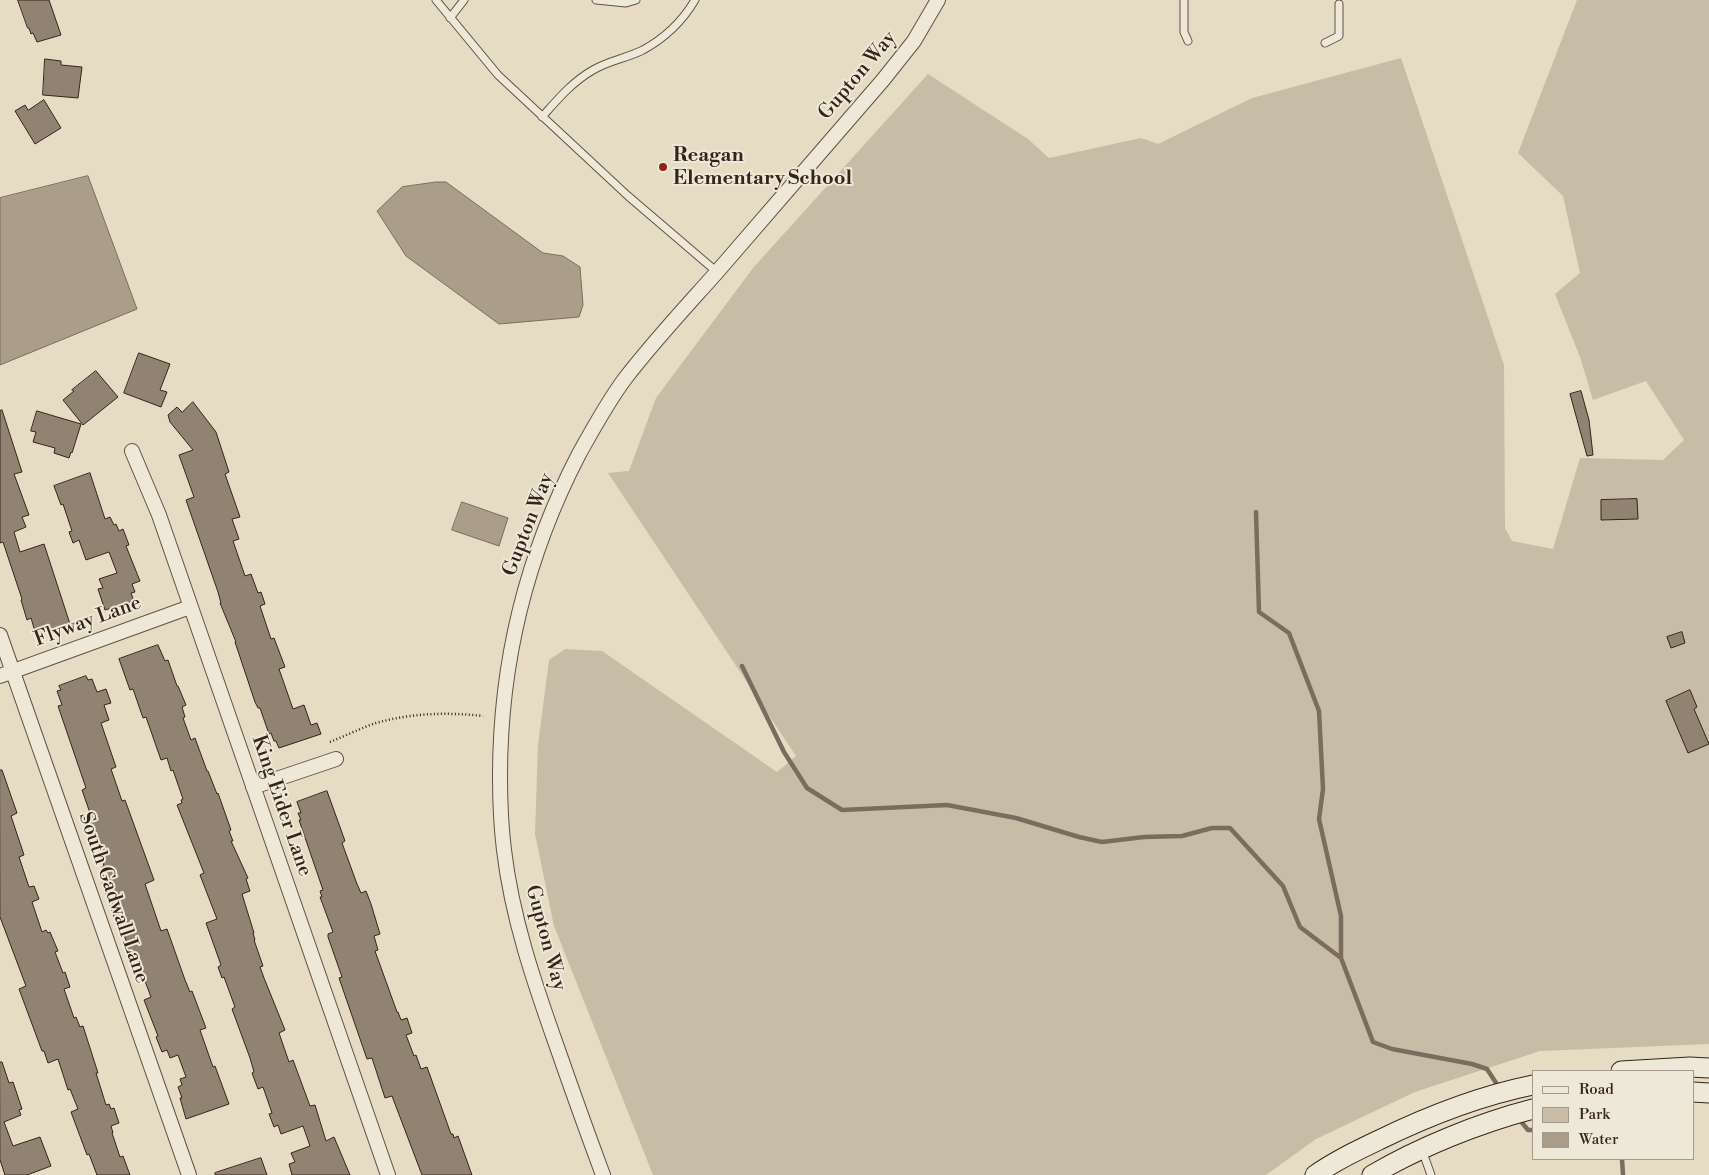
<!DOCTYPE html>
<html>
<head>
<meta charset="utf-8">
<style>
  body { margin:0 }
  #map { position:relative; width:1709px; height:1175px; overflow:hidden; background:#e5dcc3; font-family:"Libre Bodoni",serif }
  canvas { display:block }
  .legend { position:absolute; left:1532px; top:1070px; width:162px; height:90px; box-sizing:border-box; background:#eee8d8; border:1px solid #a4998c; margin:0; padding:6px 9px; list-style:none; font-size:15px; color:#36231a }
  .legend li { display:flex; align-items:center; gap:10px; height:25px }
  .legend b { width:25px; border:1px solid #a4998c }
</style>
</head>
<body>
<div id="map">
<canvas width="1709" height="1175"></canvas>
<ul class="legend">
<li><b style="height:6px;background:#eee8d8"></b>Road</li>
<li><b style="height:14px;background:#c7bda6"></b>Park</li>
<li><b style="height:14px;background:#aa9d8a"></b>Water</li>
</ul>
</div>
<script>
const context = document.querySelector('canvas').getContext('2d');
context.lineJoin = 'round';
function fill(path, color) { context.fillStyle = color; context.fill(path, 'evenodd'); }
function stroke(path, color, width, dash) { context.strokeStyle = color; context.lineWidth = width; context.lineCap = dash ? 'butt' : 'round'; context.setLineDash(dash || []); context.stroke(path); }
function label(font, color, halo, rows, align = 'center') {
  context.font = font + ' "Libre Bodoni",serif'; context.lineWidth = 4; context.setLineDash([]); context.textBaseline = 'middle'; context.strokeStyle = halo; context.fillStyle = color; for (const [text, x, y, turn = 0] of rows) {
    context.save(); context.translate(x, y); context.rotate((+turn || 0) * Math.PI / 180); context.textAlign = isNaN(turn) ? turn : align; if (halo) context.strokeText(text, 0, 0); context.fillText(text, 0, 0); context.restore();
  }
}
const green = new Path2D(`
  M1577,0H1709V1044L1540,1051L1415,1092L1316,1139L1266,1175H653L554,926L535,834L538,745L549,660L565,649L602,651L777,772L796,756L608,473L629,471L656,398L753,268L928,74L1028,139L1049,158L1141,138L1158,144L1252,98L1401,58L1504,365L1505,528L1512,541L1553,549L1580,458L1663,460L1684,440L1646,381L1593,400L1580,357L1555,294L1580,273L1563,196L1518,153Z`);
const water = new Path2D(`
  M88,176L137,309L0,365V198Z
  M436,182H446L543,253L563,256L580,267L583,305L579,317L499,324L406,256L377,211L402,187Z
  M462,502L508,518L499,546L452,530Z`);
const stream = new Path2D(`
  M1256,512L1259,612L1289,633L1319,711L1323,789L1319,819L1341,916V958L1373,1042L1392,1049L1472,1064L1487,1069L1500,1089
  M742,666L784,752L807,788L842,810L947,805L1016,818L1079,837L1102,842L1144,837L1182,836L1212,828H1230L1283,886L1300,927L1341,958
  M1519,1119L1528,1130H1533
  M1622,1159L1623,1175`);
const building = new Path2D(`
  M18,0H49L61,35L37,42L33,33L31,34L29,28H28Z
  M45,59L61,61V65L82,67L78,98L43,95Z
  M44,100L61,128L35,144L15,111L25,105L28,110Z
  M139,353L170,364L160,390L167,392L161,407L124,393Z
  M96,371L118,397L83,425L63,400L74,391L72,390Z
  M1581,391L1589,420L1593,455L1587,456L1570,394Z
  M193,402L216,432L229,472L225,474L240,517L232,519L239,539L233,541L245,576L251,574L258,593L261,592L265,604L260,606L271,639L274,638L285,667L279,669L293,709L304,705L311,725L317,723L321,734L279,748L276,741H274L271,733L269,734L260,708H258L255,702L235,642H236L220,603H221L218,592L186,500L194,497L179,455L193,450L170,422L168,415L177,407L182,412Z
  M2,410L22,472L14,474L29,515L22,517L26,527L14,532L20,552L44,544L70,624L36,635L31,618L27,620L21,600L22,599L3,542L0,543V411Z
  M37,411L81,424L72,453L71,452L69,458L54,453L55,448L33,442L36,432L31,431Z
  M90,473L105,519L110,517L114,525L116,524L119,531L123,529L129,545L126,546L140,581L132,584L135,592L131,593L134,601L105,610L98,589L103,588L99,579L117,573L109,552L86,560L79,540L73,543L69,532L72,531L63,504L61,505L54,486Z
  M1637,499L1638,519L1601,520V500Z
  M1682,632L1685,643L1671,648L1667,637Z
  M158,645L165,661L168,660L177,686H178L186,705L182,707L185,717L183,718L191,740L195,738L207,771H208L217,794L218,793L231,830L229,831L233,841H231L248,878L246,879L250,891L242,894L254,933H253L255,940H254L263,966L260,967L264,978L285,1030L279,1033L289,1062L293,1060L310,1106L315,1105L326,1141L334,1137L350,1175H292L289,1164L295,1162L291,1153L310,1146L303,1126L281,1134L278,1125L274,1127L269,1114L272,1113L263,1087L258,1089L252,1073L254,1072L250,1058L232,1009L235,1007L224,977L222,978L218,967L221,965L206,923L217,919L200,875L204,873L177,805L182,803L181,800L183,799L173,770L171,771L167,758L161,760L146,717L143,718L133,689L130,690L119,659Z
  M86,676L88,680L92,679L97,692L106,689L111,703L104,705L109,720L101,723L116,767L111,769L122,801L125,800L154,880L145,884L161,931L167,929L185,980L190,992L192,991L206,1028L200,1030L213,1067L215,1066L229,1104L186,1119L180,1098H182L178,1087L182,1085L180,1079L186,1077L178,1055L170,1058L167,1050L162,1052L156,1037L158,1036L144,1000L151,997L142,973L136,975L124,945L127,944L120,921L116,922L102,883L104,882L101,876L105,875L102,867L104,866L94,834L91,835L83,815L90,813L82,790L86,788L58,706L62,705L57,691L61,690L59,686Z
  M1690,690L1697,707L1694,709L1709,744L1688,753L1666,701Z
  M0,770H2L17,813L11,816L24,855L19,857L29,887L34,886L39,899L32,902L42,932L46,930L48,933L50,932L58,951L55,952L63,973L65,972L70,987L64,989L74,1018L76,1017L80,1027L83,1026L98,1073H96L106,1105L109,1104L111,1109L114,1108L119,1123L111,1126L113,1133H112L120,1157L123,1156L130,1175H97L89,1154L87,1155L71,1112L78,1109L70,1089L68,1090L58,1059L48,1063L44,1051H42L19,989L26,986L0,917Z
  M327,791L345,841L342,843L357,884L361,893L366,891L371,904L380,934L374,936L378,950L375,951L397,1012H398L401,1020L407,1018L412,1033L406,1035L414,1056L416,1055L421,1069L427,1067L451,1134H453L454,1138L458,1136L472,1175H422L392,1096L385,1098L372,1058L367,1059L339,978L342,977L328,937V934L333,932L320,897H322L320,891L323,890L299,820H301L298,813H301L297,802Z
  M0,1062H2L9,1083L13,1082L22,1109L19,1110L21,1115L4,1122L13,1146L40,1137L51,1166L27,1175H5L0,1160Z
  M261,1158L267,1175H215V1173Z`);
const path = new Path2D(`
  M330,742C345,736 361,728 376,723C412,713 446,712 483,716`);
const service = new Path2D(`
  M436,0L498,75L628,196L717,272
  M596,0L626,3L636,0
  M1184,0V32L1188,41
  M450,18L464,0
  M1325,43L1339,36V4
  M542,117C557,100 572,82 593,70C608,61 627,58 643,50C665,38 682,22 695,0
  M1422,1150L1431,1175`);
const minor = new Path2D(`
  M132,451L159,515L388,1175
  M0,635L189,1175
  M0,676L190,607
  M253,787L336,759
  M603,1175C587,1132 572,1090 557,1047C534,982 512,918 504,850C501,826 500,800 500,776C500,663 527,554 579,454C593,429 607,403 624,380C653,342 685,308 717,272C773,208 827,144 883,80L914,41L938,0`);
const secondary = new Path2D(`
  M1621,1071L1690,1067L1709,1068
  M1693,1092L1709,1093
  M1315,1175C1335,1161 1356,1151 1379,1140C1428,1116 1479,1096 1533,1085
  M1372,1175C1420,1147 1479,1123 1533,1109`);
const markers = [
  [663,167,5,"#8f2418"]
];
const streetNames = [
  ["Gupton Way",858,76,-50],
  ["Gupton Way",529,525,-69],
  ["Flyway Lane",88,622,-20],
  ["King Eider Lane",281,806,71],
  ["South Gadwall Lane",113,898,71],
  ["Gupton Way",545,938,75]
];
const poiNames = [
  ["Reagan",673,156],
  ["Elementary School",673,179]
];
fill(green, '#c7bda6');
fill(water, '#aa9d8a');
stroke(water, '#7c6c5d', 1);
stroke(stream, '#7c6c5d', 4.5);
fill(building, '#918372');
stroke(building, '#36231a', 1);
stroke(service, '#625144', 9);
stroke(minor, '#625144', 16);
stroke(secondary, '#36231a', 21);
stroke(path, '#36231a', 2.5, [1, 2.5]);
stroke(service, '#eee8d8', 7);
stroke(minor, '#eee8d8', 14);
stroke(secondary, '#eee8d8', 19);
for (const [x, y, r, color] of markers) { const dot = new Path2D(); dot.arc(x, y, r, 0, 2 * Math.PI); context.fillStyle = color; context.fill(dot); stroke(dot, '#eee8d8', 2); }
label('20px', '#36231a', '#eee8d8', streetNames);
label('bold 20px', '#36231a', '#eee8d8', poiNames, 'left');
</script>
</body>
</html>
